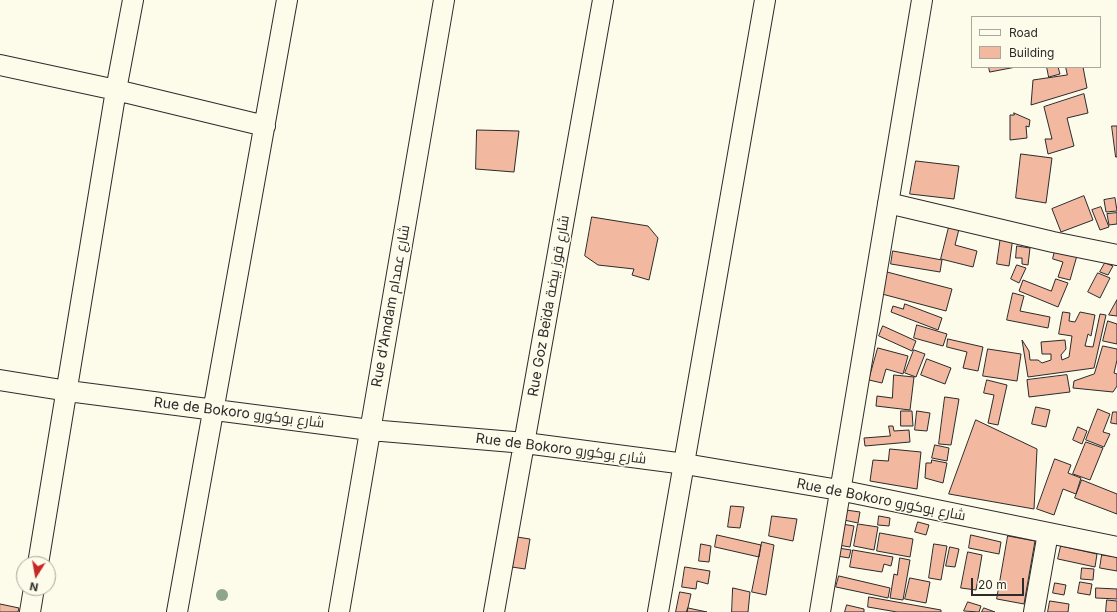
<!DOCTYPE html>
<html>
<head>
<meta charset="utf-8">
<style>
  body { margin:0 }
  #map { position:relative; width:1117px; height:612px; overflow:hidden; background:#fdfbea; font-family:Inter,sans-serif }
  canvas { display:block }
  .legend { position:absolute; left:971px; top:16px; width:130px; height:52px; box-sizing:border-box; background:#fdfbea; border:1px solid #a9a89e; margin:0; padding:5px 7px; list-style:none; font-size:12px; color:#2b2b2b }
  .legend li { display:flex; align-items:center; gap:8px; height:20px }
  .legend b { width:20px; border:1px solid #a9a89e }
  .north { position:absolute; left:16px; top:556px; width:40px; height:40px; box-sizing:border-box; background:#fdfbea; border:1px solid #a9a89e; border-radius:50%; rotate:191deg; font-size:11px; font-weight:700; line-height:16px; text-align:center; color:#2b2b2b }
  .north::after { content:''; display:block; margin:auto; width:14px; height:18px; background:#c62828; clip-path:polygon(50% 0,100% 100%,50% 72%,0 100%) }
  .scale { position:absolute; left:971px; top:578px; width:53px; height:18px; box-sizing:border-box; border:2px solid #2b2b2b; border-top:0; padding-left:5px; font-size:12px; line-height:14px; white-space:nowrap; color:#2b2b2b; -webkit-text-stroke:3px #fdfbea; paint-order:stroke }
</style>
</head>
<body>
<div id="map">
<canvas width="1117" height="612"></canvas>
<ul class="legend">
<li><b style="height:5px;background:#fdfbea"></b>Road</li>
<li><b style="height:11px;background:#f2b8a0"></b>Building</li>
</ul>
<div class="north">N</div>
<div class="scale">20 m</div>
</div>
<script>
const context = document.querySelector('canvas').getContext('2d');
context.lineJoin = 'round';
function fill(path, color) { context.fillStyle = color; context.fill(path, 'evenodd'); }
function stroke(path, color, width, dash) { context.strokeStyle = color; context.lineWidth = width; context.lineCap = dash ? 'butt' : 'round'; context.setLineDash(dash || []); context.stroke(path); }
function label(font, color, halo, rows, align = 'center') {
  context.font = font + ' Inter,Cairo,sans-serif'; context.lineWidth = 3; context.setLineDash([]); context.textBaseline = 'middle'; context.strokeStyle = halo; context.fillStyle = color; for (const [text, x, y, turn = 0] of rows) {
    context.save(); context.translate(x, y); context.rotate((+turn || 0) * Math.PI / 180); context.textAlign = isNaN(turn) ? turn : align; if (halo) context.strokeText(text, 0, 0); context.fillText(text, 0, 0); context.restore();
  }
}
const building = new Path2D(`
  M989,67H1016L990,72Z
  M1047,67H1058L1060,74L1049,77Z
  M1066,67H1083L1087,88L1031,105L1033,80L1067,75Z
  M1084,94L1088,113L1067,118L1074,146L1048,154L1045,139H1052L1044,107Z
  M1014,113L1030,120L1029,127L1026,126L1027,138L1010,140V115H1014Z
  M1112,126H1117V157H1116Z
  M477,130L519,131L514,172L476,169Z
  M1021,154L1052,158L1046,203L1016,198Z
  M916,161L959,166L954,199L910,194Z
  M1084,196L1093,220L1061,232L1052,209Z
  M1115,198L1117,211L1106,212L1104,200Z
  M1101,207L1109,227L1100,230L1092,210Z
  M1117,213V224L1109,225L1107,214Z
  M592,217L648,226L658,238L649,280L632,275L634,269L598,265L585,256Z
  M950,223L960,225L955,245L977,251L973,267L941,259Z
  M1001,236L1013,237L1009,266L997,264Z
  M1017,246L1030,248L1028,265L1022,264V258H1016Z
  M1056,246L1078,252L1070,280L1058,277L1063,262L1053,259Z
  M893,251L942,260L940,272L891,264Z
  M1105,263L1113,266L1108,275L1100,272Z
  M1017,265L1026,268L1019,283L1011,279Z
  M887,272L952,289L946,311L882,294Z
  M1098,273L1110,278L1100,298L1088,292Z
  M1056,279L1068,283L1058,307L1019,291L1023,280L1051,291Z
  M1013,293L1024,296L1020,311L1050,317L1048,328L1007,320Z
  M1117,300V316L1109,315Z
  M905,304L942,318L938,330L891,312L893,306L903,309Z
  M1063,312L1070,313L1069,321L1075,322L1080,312L1095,315L1091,336L1088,334L1085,346L1093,347L1100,314L1106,315L1094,368L1028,377L1022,340L1029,351L1030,360H1038L1042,363L1051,360V354H1042L1041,342L1065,340L1066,349L1061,355L1062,360L1069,357L1072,336L1059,334Z
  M1108,321L1117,324V344L1103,341Z
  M917,325L947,334L943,346L914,338Z
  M883,326L916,341L912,351L879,336Z
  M948,339L983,347L978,371L963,368L967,352L947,347Z
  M1103,346L1117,349V360L1114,373L1117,374V386L1113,392L1073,388L1074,381L1094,374Z
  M878,348L908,356L903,374L886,369L882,383L869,380Z
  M988,349L1021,354L1017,381L983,376Z
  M914,350L925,354L916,377L905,373Z
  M927,359L951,368L945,384L921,375Z
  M894,375L914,377L910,410L876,406L877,396L892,398Z
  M1067,375L1070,392L1029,397L1027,380Z
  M987,380L1007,385L998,425L988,423L994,395L984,393Z
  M945,397L959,399L951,445L939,444Z
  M1036,407L1050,410L1046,427L1032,424Z
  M1098,409L1110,414L1103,432L1110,434L1104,447L1086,440Z
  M901,411H912L913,426H901Z
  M917,411L930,413L927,431L915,430Z
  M1113,412H1117V424L1111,423Z
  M976,420L1037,449L1034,509L949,494Z
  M889,426H893L894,431L909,430L910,442L865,446L864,438L890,436Z
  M1078,427L1087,431L1082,444L1073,440Z
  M1086,442L1103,448L1090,480L1073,474Z
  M935,445L949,448L947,461L932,458Z
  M890,449L921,452L917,489L870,481L873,460L888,461Z
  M1055,459L1071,465L1068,473L1081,478L1076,494L1063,489L1054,515L1037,509Z
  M932,460L947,463L943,483L925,478L926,463H931Z
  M1082,480L1117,494V514L1075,498Z
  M731,506L744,507L740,528L728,527Z
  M846,510L860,512L858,523L844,520Z
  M772,516L797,519L793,541L769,536Z
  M879,516L890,518L889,526L878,525Z
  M918,522L929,525L926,535L915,532Z
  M842,524L854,526L850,547L838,545Z
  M858,524L878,527L874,550L854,546Z
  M880,533L913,539L910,557L877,551Z
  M717,535L761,545L759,557L715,547Z
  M971,535L1001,542L999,554L969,548Z
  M1008,536L1035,541L1024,604L997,599Z
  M517,537L530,539L525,569L512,567Z
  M762,542L774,545L766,595L752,592Z
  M701,544L711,546L709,562L699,561Z
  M934,544L947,546L941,580L929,578Z
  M1061,546L1097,554L1095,567L1058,559Z
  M950,547L959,549L955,567L946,566Z
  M838,548L851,550L849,558L837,556Z
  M853,550L893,557L891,566L884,564L882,572L850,567Z
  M968,552L982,555L976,590L961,588Z
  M1102,555L1117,557V571L1100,568Z
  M900,558L910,560L903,600L890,598L894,574L897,575Z
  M685,567L710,571L708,584L697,581L696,589L682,587Z
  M1082,568L1094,569L1093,580L1081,579Z
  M839,576L890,588L888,598L836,587Z
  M910,578L930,582L926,603L905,599Z
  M1080,582L1092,584L1090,595L1078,593Z
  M1055,583L1066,585L1064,595L1053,593Z
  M733,588L750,592L748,612H732Z
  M1096,588L1117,589V599L1096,598Z
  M680,592L691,594L687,612H676Z
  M869,597L941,610V612H897L868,607Z
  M1107,600L1117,601V612H1106Z
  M1050,601L1069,604L1068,612H1048Z
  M968,602L981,606L979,612L964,611Z
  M0,604L19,608L18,612H0Z
  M847,605L864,609V612H845Z
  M688,608L707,612H687Z
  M984,608L995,612H982Z`);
const minor = new Path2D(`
  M0,65L116,90L265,126
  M888,203L1053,242L1117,255
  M0,380L68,391L370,430L525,443L685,464L839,490L1117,547
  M38,564L116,90L133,0
  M30,612L34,588
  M177,612L287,0
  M339,612L444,0
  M494,612L603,0
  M658,612L765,0
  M820,612L922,0
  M1034,612L1048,533`);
const trees = [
  [222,595]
];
const streetNames = [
  ["Rue d'Amdam شارع عمدام",391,306,-80],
  ["Rue Goz Beïda شارع قوز بيضة",549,306,-80],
  ["Rue de Bokoro شارع بوكورو",239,413,7],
  ["Rue de Bokoro شارع بوكورو",561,449,7],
  ["Rue de Bokoro شارع بوكورو",881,500,11]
];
fill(building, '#f2b8a0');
stroke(building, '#2b2b2b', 1);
stroke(minor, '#2b2b2b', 22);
stroke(minor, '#fdfbea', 20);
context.fillStyle = '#8ea78a';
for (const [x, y] of trees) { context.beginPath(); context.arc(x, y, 6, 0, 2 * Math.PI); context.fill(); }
label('14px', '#2b2b2b', '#fdfbea', streetNames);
</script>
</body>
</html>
